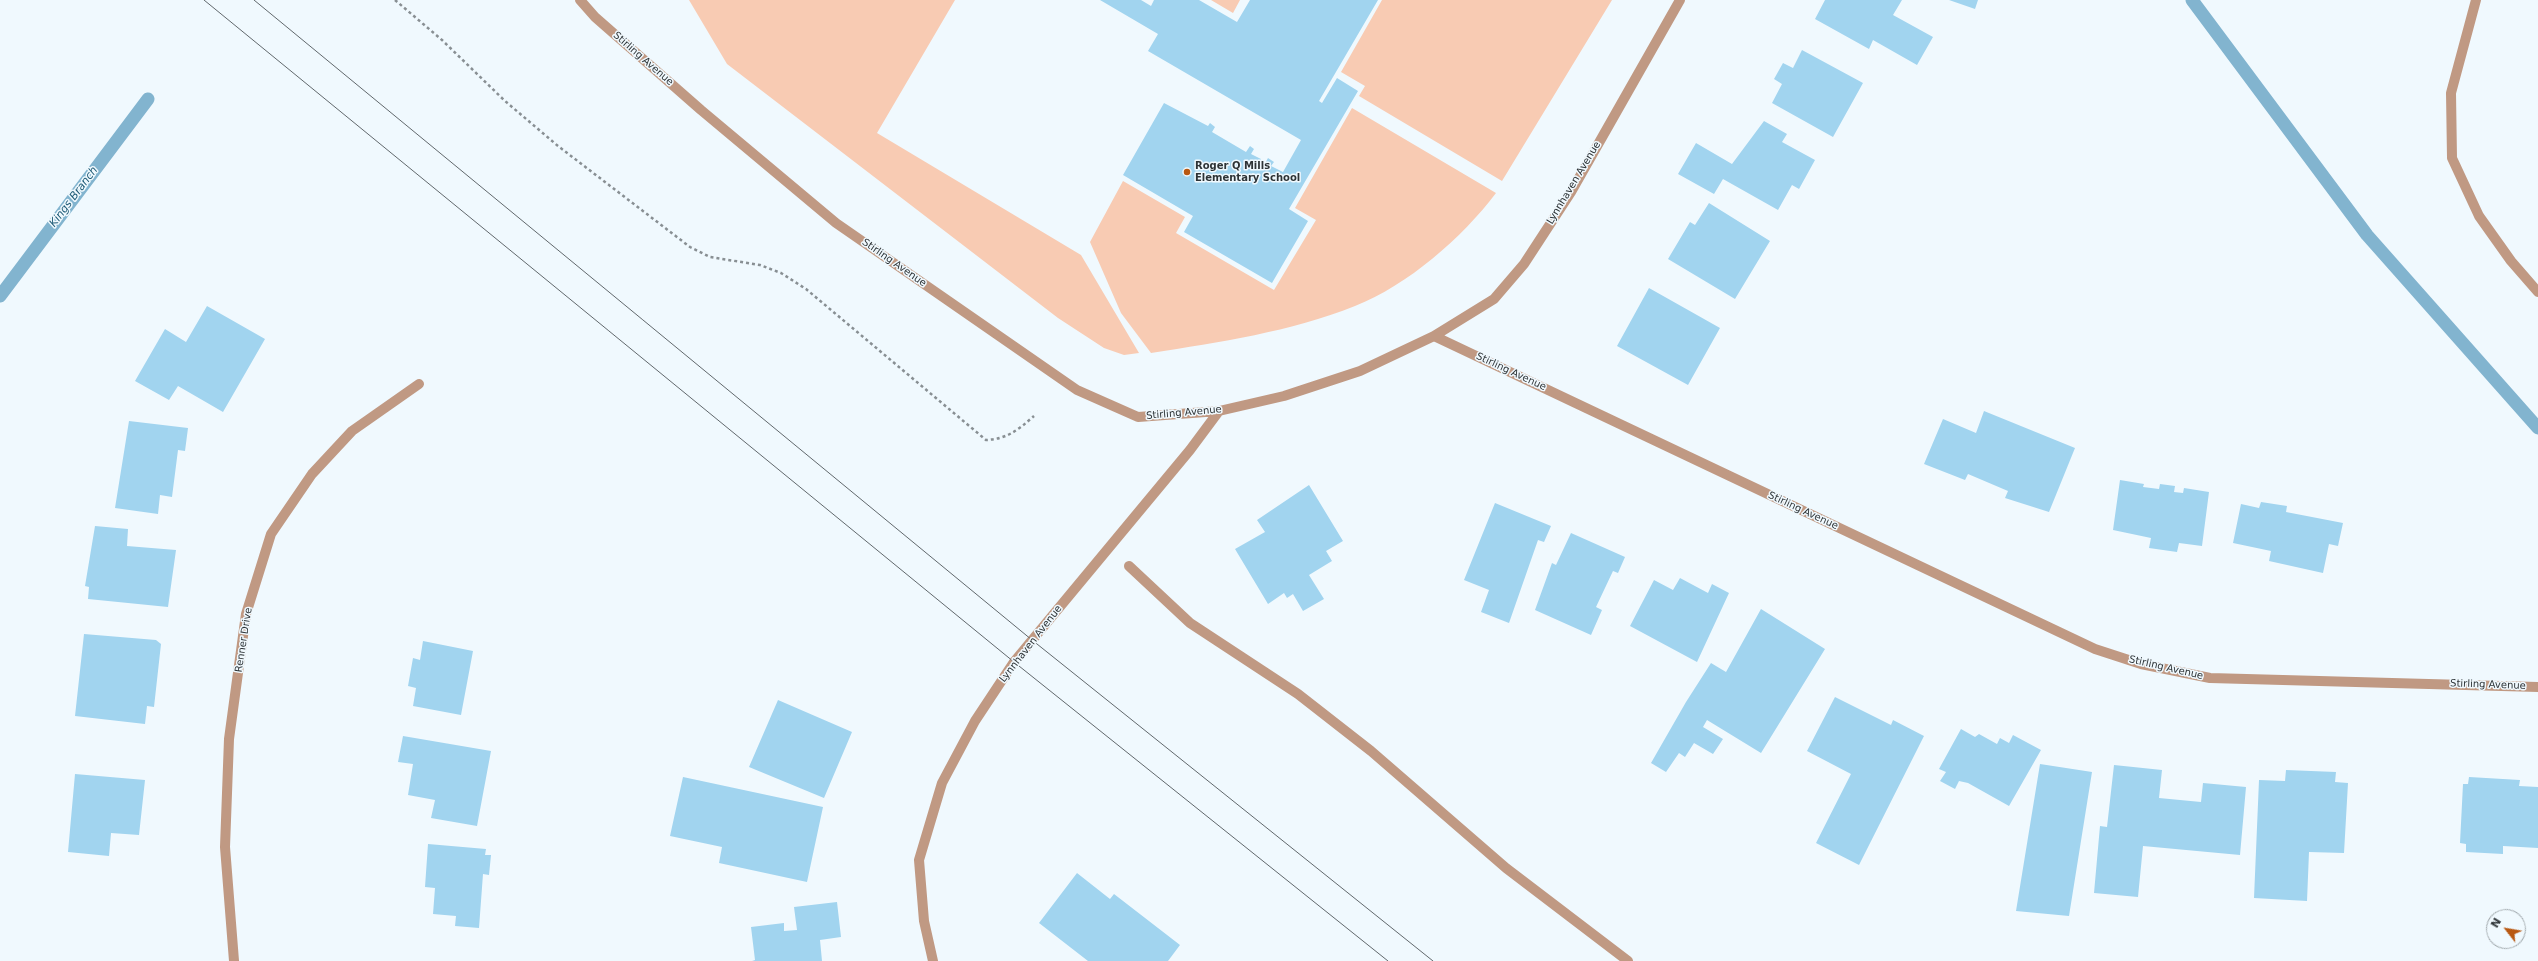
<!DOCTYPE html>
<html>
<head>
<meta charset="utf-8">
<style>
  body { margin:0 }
  #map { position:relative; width:2538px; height:961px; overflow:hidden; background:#f0f9fe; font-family:"DejaVu Sans",sans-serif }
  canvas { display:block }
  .north { position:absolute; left:2486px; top:909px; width:40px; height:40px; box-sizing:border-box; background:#f0f9fe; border:1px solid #a2aaae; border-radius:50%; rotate:301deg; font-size:11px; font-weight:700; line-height:16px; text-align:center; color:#2d3336 }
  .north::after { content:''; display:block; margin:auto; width:14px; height:18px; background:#b85812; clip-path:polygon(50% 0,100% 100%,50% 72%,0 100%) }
</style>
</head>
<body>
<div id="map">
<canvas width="2538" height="961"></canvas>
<div class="north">N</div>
</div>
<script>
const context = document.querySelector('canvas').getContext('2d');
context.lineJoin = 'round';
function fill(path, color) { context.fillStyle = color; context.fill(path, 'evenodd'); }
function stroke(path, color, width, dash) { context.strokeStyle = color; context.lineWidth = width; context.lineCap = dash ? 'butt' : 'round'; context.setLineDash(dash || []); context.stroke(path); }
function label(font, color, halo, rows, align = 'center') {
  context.font = font + ' "DejaVu Sans",sans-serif'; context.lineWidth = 3; context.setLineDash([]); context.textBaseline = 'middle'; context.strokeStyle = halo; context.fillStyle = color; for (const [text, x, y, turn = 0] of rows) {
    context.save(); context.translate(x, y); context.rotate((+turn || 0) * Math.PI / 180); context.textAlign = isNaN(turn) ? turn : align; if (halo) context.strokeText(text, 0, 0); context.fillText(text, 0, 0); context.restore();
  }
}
const green = new Path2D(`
  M689,0H955L877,133L1081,255L1139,353L1124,355L1104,348L1058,318L727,64Z
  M1211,0H1240L1233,13Z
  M1382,0H1612L1502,181L1359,96L1365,86L1341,72Z
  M1352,108L1496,193C1462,238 1408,285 1355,306C1290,332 1220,342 1151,353L1121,313L1090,242L1123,181L1185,217L1176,233L1274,290L1316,220L1295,208Z`);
const stream = new Path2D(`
  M2192,0L2367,235L2538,428
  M0,296L148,99`);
const building = new Path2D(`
  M1100,0H1141L1151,6L1154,0H1199L1237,22L1250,0H1378L1319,101L1322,103L1337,78L1358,91L1289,209L1308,221L1272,283L1184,232L1193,216L1123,175L1164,103L1208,126L1210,123L1215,127L1212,132L1246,152L1250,146L1254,149L1251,154L1261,159L1258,164L1263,167L1268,158L1274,162L1271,166L1283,172L1301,140L1148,51L1158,34Z
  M1825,0H1902L1893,15L1933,37L1917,65L1873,40L1869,49L1815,19Z
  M1949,0H1978L1975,9Z
  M1802,50L1863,83L1833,137L1772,103L1782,84L1774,79L1783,63L1793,68Z
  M1764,121L1787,134L1782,142L1815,160L1799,189L1792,185L1778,210L1723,179L1714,194L1678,174L1696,143L1732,164Z
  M1709,203L1770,241L1735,299L1668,259L1690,222L1695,225Z
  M1649,288L1720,328L1688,385L1617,346Z
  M207,306L265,339L223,412L178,386L169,400L135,381L165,329L186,342Z
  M1984,411L2075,448L2049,512L2005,498L2008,491L1968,474L1965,480L1924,464L1943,419L1976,433Z
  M129,421L188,428L185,451L178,450L172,497L160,495L158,514L115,508Z
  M2120,480L2144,484L2143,487L2159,489L2160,484L2175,486L2174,492L2183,493L2184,488L2209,492L2202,546L2179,543L2177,552L2149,548L2151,538L2113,530Z
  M1309,485L1343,541L1326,551L1332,561L1309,575L1324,599L1303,611L1293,594L1287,598L1284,593L1268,604L1235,549L1265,532L1257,520Z
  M2261,502L2287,506L2286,512L2343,523L2338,546L2329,544L2323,573L2269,561L2271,551L2233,543L2241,504L2259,508Z
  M1495,503L1551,526L1544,542L1538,540L1509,623L1481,612L1489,590L1464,580Z
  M95,526L128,529L127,546L176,550L168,607L88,599L89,587L85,586Z
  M1571,533L1625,557L1618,573L1613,571L1596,607L1602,610L1591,635L1535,610L1552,563L1556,565Z
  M1680,578L1708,593L1712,584L1729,593L1697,662L1630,626L1654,580L1673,590Z
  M1761,609L1825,649L1761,753L1707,720L1703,727L1723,739L1713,754L1694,743L1685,757L1679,753L1666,772L1651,763L1686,702L1711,663L1726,672Z
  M84,634L156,640L161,644L154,707L147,706L145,724L75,716Z
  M423,641L473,651L461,715L413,706L416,688L408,686L413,658L420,660Z
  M1835,697L1891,725L1893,720L1924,736L1859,865L1816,843L1851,774L1807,751Z
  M778,700L852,732L824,798L749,767Z
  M1961,729L1975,737L1979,734L1997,744L2000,738L2009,743L2013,735L2041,750L2009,806L1968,783L1959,781L1955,789L1940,781L1946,772L1939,769Z
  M403,736L491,751L477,826L431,818L435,800L408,795L413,764L398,762Z
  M2040,764L2092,772L2069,916L2016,911Z
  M2114,765L2162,770L2159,798L2201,802L2203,783L2246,787L2240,855L2143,846L2138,897L2094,893L2100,826L2107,827Z
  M2286,770L2336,772L2335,782L2348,783L2344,853L2309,852L2307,901L2254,898L2259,780L2285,781Z
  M75,774L145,780L139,835L111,833L109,856L68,852Z
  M683,777L823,807L807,882L719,863L722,847L670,836Z
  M2469,777L2520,780L2519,786L2538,787V848L2503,846V854L2466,852V844L2460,843L2463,784H2468Z
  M428,844L486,849L485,855H491L489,875L483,874L479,928L455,926L456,916L433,914L435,888L425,887Z
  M1077,873L1110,899L1114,894L1180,945L1168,961H1088L1039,923Z
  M837,902L841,937L820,940L822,961H752L755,960L751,927L784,923V931L797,930L794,907Z`);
const path = new Path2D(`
  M395,0L442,40L505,101L558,146L690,247L710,257L760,265L781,273L806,289L986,440C1007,439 1018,430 1034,416`);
const minor = new Path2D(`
  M580,0L595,17L701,110L836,223L1077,390L1138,417L1219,411L1284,396L1360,371L1434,336L2095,649L2141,664L2210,678L2538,687
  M2476,0L2451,93L2452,158L2479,216L2511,261L2538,292
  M1434,336L1494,299L1524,264L1571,192L1680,0
  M1129,566L1190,623L1298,694L1371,751L1506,868L1628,961
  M234,961L225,847L229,739L246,614L271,534L312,474L352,431L419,384
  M933,961L924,921L919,860L942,783L975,721L1014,662L1190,450L1219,411`);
const tram = new Path2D(`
  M204,0L1014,662L1388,961
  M254,0L1032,640L1433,961`);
const markers = [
  [1187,172,4,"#b85812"]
];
const streetNames = [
  ["Stirling Avenue",643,59,41],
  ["Lynnhaven Avenue",1574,183,-59],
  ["Stirling Avenue",894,263,35],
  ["Stirling Avenue",1511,372,25],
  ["Stirling Avenue",1184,413,-5],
  ["Stirling Avenue",1803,511,25],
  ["Renner Drive",244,640,-81],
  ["Lynnhaven Avenue",1031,644,-52],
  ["Stirling Avenue",2166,668,13],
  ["Stirling Avenue",2488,685,2]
];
const poiNames = [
  ["Roger Q Mills",1195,166],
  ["Elementary School",1195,178]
];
const waterNames = [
  ["Kings Branch",74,197,-53]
];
fill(green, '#f8cbb3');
stroke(stream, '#82b4cf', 13);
fill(building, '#a1d4ef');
stroke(path, '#888f93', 2.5, [3, 3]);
stroke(minor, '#c09983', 10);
stroke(tram, '#61686c', 1);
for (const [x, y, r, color] of markers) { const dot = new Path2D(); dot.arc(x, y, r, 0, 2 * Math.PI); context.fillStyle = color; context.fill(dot); stroke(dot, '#f0f9fe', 1.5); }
label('10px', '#2d3336', '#f0f9fe', streetNames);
label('bold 10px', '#2d3336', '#f0f9fe', poiNames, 'left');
label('italic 11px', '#1d5a76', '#f0f9fe', waterNames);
</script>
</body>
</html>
